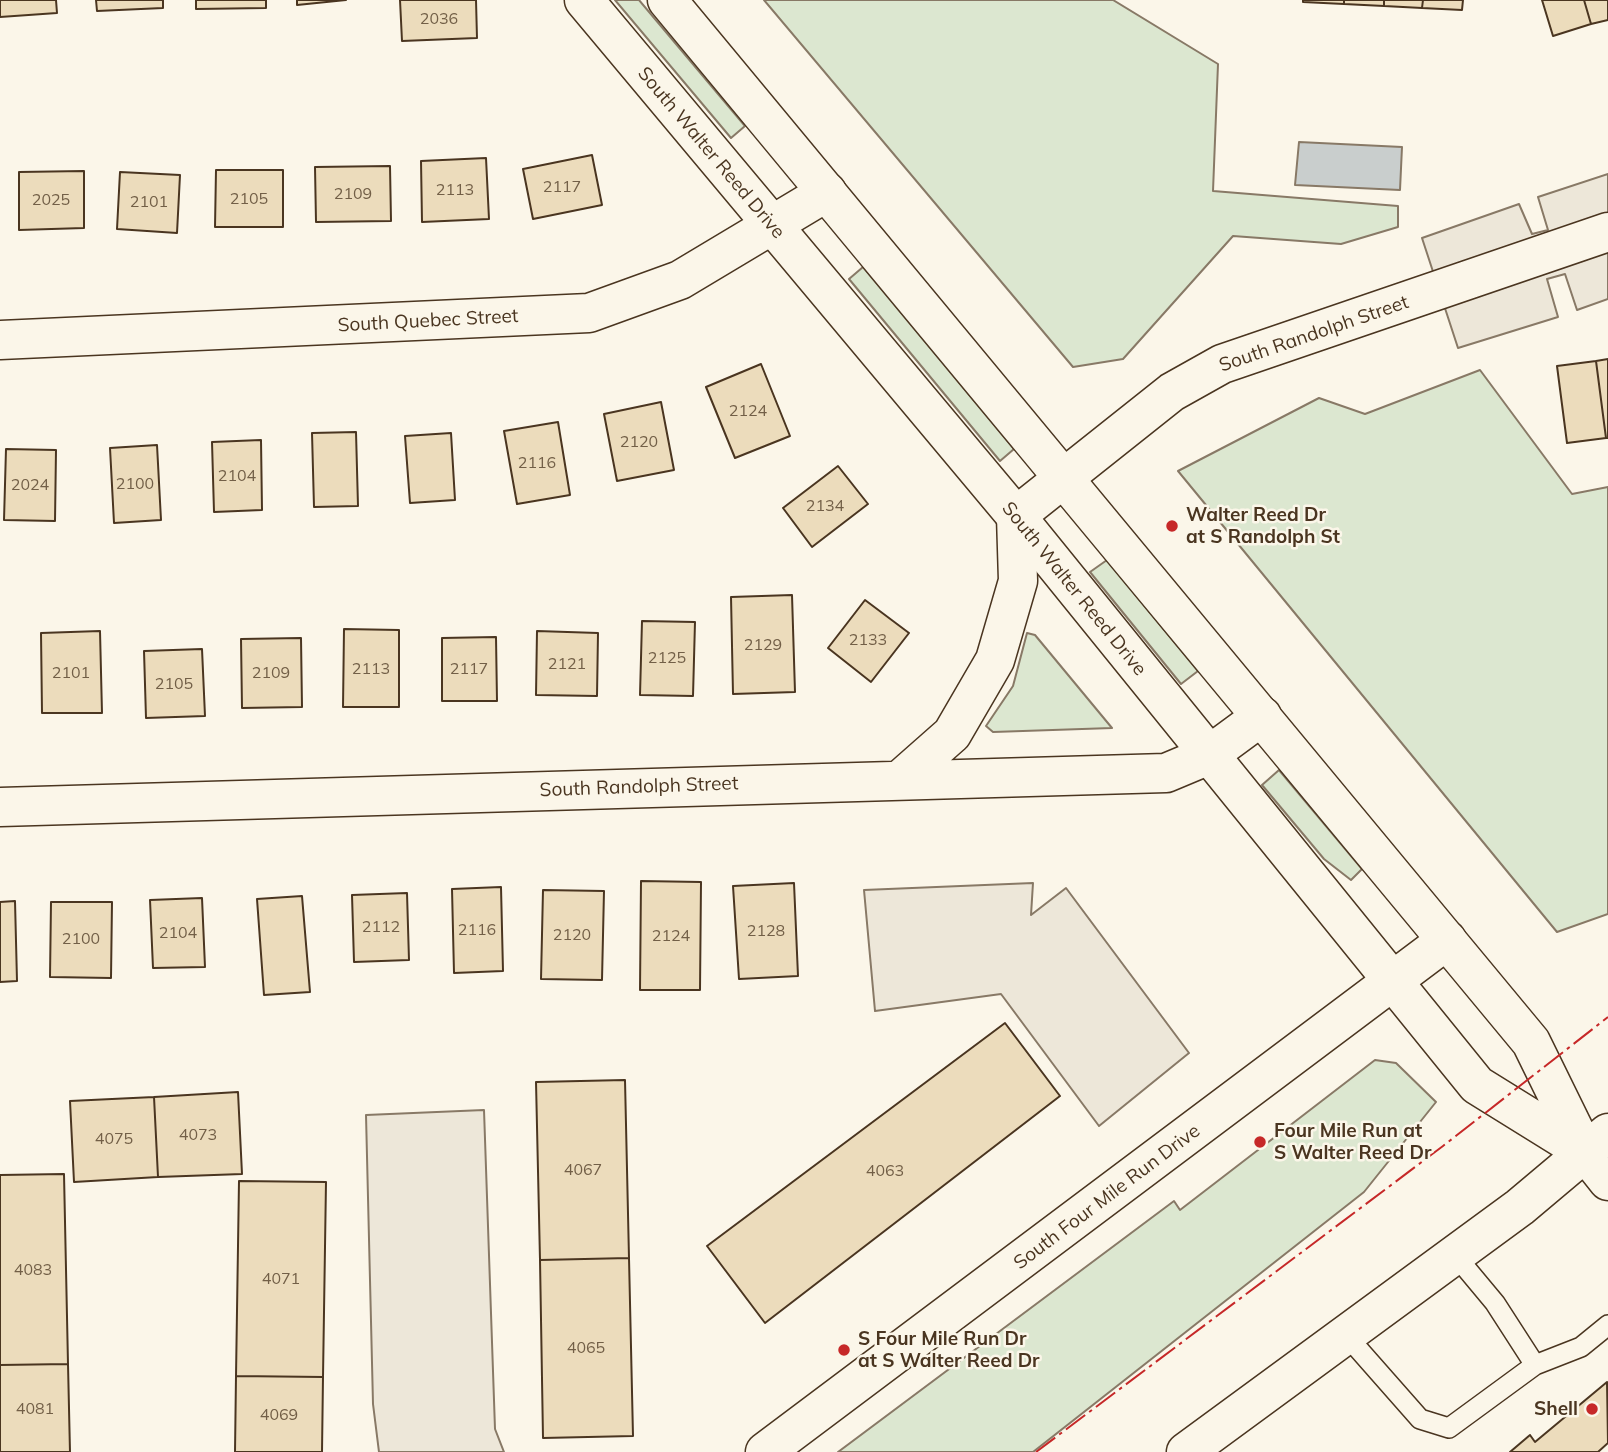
<!DOCTYPE html>
<html>
<head>
<meta charset="utf-8">
<style>
  body { margin:0 }
  canvas { display:block; background:#fbf6e9 }
</style>
</head>
<body>
<canvas width="1608" height="1452"></canvas>
<script>
const context = document.querySelector('canvas').getContext('2d');
context.lineJoin = 'round';
function fill(path, color) { context.fillStyle = color; context.fill(path, 'evenodd'); }
function stroke(path, color, width, dash) { context.strokeStyle = color; context.lineWidth = width; context.lineCap = dash ? 'butt' : 'round'; context.setLineDash(dash || []); context.stroke(path); }
function label(font, color, halo, rows, align = 'center') {
  context.font = font + ' Mulish,sans-serif'; context.lineWidth = 5; context.setLineDash([]); context.textBaseline = 'middle'; context.strokeStyle = halo; context.fillStyle = color; for (const [text, x, y, turn = 0] of rows) {
    context.save(); context.translate(x, y); context.rotate((+turn || 0) * Math.PI / 180); context.textAlign = isNaN(turn) ? turn : align; if (halo) context.strokeText(text, 0, 0); context.fillText(text, 0, 0); context.restore();
  }
}
const green = new Path2D(`
  M615,0H639L745,126L731,138Z
  M764,0H1113L1218,64L1213,191L1398,206V227L1341,244L1233,236L1123,359L1073,367Z
  M863,267L1014,449L1000,461L849,279Z
  M1480,370L1572,494L1608,487V914L1557,932L1178,471L1319,398L1365,414Z
  M1107,560L1198,671L1181,684L1090,572Z
  M1027,633L1035,635L1112,728L993,732L986,726L1013,686Z
  M1279,770L1362,869L1351,880L1324,859L1262,785Z
  M1375,1060L1396,1063L1436,1102L1364,1192L1033,1452H838L1174,1201L1180,1210Z`);
const parking = new Path2D(`
  M1608,174V299L1577,310L1565,274L1547,279L1558,317L1458,348L1422,238L1519,204L1532,234L1548,230L1538,197Z
  M1033,883L1031,915L1066,888L1189,1053L1099,1126L1001,994L875,1011L864,890Z
  M484,1110L495,1429L504,1452H379L373,1404L366,1115Z`);
const water = new Path2D(`
  M1299,142L1402,147L1400,190L1295,185Z`);
const building = new Path2D(`
  M0,0H56L57,13L0,17Z
  M96,0H163V8L97,11Z
  M196,0H266V8L196,9Z
  M297,0H346L297,5Z
  M400,0H476L477,38L402,41Z
  M1303,0H1344V4L1303,2Z
  M1344,0H1384V6L1344,4Z
  M1384,0H1423L1422,8L1384,6Z
  M1423,0H1463L1462,10L1422,8Z
  M1542,0H1584L1591,24L1553,36Z
  M1584,0H1608V20L1591,24Z
  M592,155L602,205L533,219L523,169Z
  M486,158L489,219L422,222L421,161Z
  M390,166L391,221L316,222L315,167Z
  M216,170H283V227H215Z
  M84,171V228L19,230V172Z
  M120,172L180,175L177,233L117,229Z
  M1608,359V438H1606L1596,361Z
  M1596,361L1606,438L1567,443L1557,366Z
  M761,364L790,436L735,458L706,387Z
  M661,402L674,470L617,481L604,414Z
  M558,422L570,495L517,504L504,431Z
  M356,432L358,506L314,507L312,433Z
  M451,433L455,500L410,503L405,436Z
  M261,440L262,510L214,512L212,442Z
  M157,445L161,520L114,523L110,448Z
  M6,449L56,450L55,521L4,520Z
  M838,466L868,504L812,547L783,508Z
  M792,595L795,692L733,694L731,597Z
  M865,600L909,633L871,682L828,648Z
  M642,621L695,622L693,696L640,695Z
  M344,629L399,630V707H343Z
  M100,631L102,713H42L41,633Z
  M537,631L598,633L597,696L536,695Z
  M496,637L497,701H442V638Z
  M301,638L302,707L242,708L241,639Z
  M202,649L205,716L146,718L144,651Z
  M641,881L701,882L700,990H640Z
  M794,883L798,976L739,979L733,886Z
  M501,887L503,971L454,973L452,889Z
  M543,890L604,891L602,980L541,979Z
  M407,893L409,960L354,962L352,895Z
  M302,896L310,992L264,995L257,899Z
  M202,898L205,967L153,968L150,900Z
  M15,901L17,981L0,982V902Z
  M51,902H112L111,978L50,977Z
  M1005,1023L1060,1096L765,1323L707,1246Z
  M625,1080L629,1258L540,1260L536,1082Z
  M238,1092L242,1174L158,1177L154,1097Z
  M154,1097L158,1177L74,1182L70,1101Z
  M64,1174L68,1364L0,1365V1175Z
  M239,1181L326,1182L323,1377L236,1376Z
  M629,1258L633,1436L543,1438L540,1260Z
  M68,1364L70,1452H0V1365Z
  M236,1376L323,1377L322,1452H235Z
  M1607,1382L1608,1443L1598,1452H1510L1530,1435L1535,1442Z`);
const service = new Path2D(`
  M1455,1255L1495,1303L1535,1365
  M1346,1335L1420,1419L1449,1428L1535,1365L1581,1347L1608,1325`);
const minor = new Path2D(`
  M0,340L589,313L680,280L827,192
  M901,779L952,734L995,660L1018,581L1016,516L1172,392L1222,364L1608,232
  M0,807L1166,773L1209,755L1262,716`);
const tertiary = new Path2D(`
  M765,1452L1447,940`);
const secondary = new Path2D(`
  M584,0L1016,516L1477,1085L1585,1152
  M667,0L1531,1042L1585,1152L1608,1181
  M1186,1452L1520,1207L1608,1133`);
const power = new Path2D(`
  M1036,1452L1443,1146L1608,1017`);
const markers = [
  [1172,526,7,"#c62828"],
  [1260,1142,7,"#c62828"],
  [844,1350,7,"#c62828"],
  [1592,1409,7,"#c62828"]
];
const numberNames = [
  ["2036",439,19],
  ["2117",562,187],
  ["2113",455,190],
  ["2109",353,194],
  ["2105",249,199],
  ["2025",51,200],
  ["2101",149,202],
  ["2124",748,411],
  ["2120",639,442],
  ["2116",537,463],
  ["2104",237,476],
  ["2100",135,484],
  ["2024",30,485],
  ["2134",825,506],
  ["2133",868,640],
  ["2129",763,645],
  ["2125",667,658],
  ["2121",567,664],
  ["2113",371,669],
  ["2117",469,669],
  ["2101",71,673],
  ["2109",271,673],
  ["2105",174,684],
  ["2112",381,927],
  ["2116",477,930],
  ["2128",766,931],
  ["2104",178,933],
  ["2120",572,935],
  ["2124",671,936],
  ["2100",81,939],
  ["4073",198,1135],
  ["4075",114,1139],
  ["4067",583,1170],
  ["4063",885,1171],
  ["4083",33,1270],
  ["4071",281,1279],
  ["4065",586,1348],
  ["4081",35,1409],
  ["4069",279,1415]
];
const streetNames = [
  ["South Walter Reed Drive",711,153,50],
  ["South Quebec Street",428,321,-3],
  ["South Randolph Street",1314,334,-19],
  ["South Walter Reed Drive",1074,589,51],
  ["South Randolph Street",639,787,-2],
  ["South Four Mile Run Drive",1107,1197,-37]
];
const poiNames = [
  ["Walter Reed Dr",1186,515],
  ["at S Randolph St",1186,537],
  ["Four Mile Run at",1274,1131],
  ["S Walter Reed Dr",1274,1153],
  ["S Four Mile Run Dr",858,1339],
  ["at S Walter Reed Dr",858,1361],
  ["Shell",1578,1409,"right"]
];
fill(green, '#dce7d0');
stroke(green, '#887966', 2);
fill(parking, '#ede7d9');
stroke(parking, '#887966', 2);
fill(water, '#c9cecd');
stroke(water, '#887966', 2);
fill(building, '#ecdcbc');
stroke(building, '#4a3520', 2);
stroke(service, '#4a3520', 22);
stroke(minor, '#4a3520', 41);
stroke(tertiary, '#4a3520', 41);
stroke(secondary, '#4a3520', 41);
stroke(service, '#fbf6e9', 19);
stroke(minor, '#fbf6e9', 38);
stroke(tertiary, '#fbf6e9', 38);
stroke(secondary, '#fbf6e9', 38);
stroke(power, '#c62828', 2, [24, 5, 3.5, 5]);
for (const [x, y, r, color] of markers) { const dot = new Path2D(); dot.arc(x, y, r, 0, 2 * Math.PI); context.fillStyle = color; context.fill(dot); stroke(dot, '#fbf6e9', 2.5); }
label('16px', '#725f47', null, numberNames);
label('19px', '#4a3520', '#fbf6e9', streetNames);
label('bold 19px', '#4a3520', '#fbf6e9', poiNames, 'left');
</script>
</body>
</html>
